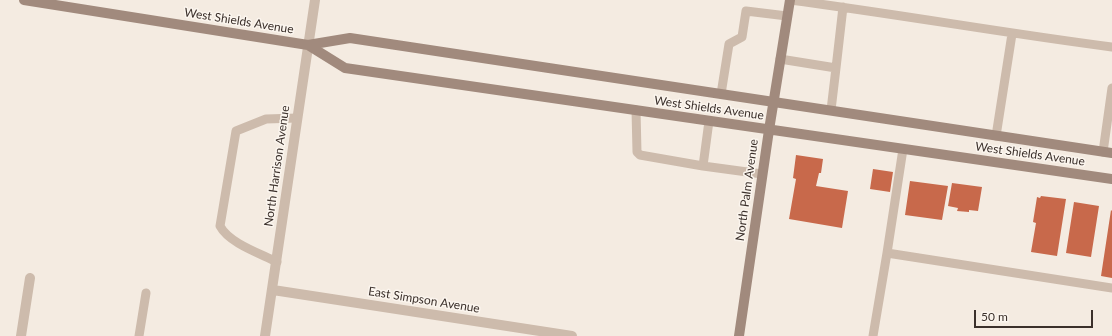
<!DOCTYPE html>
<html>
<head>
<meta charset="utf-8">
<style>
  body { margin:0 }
  #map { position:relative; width:1112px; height:336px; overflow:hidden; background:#f4ebe1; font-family:Lato,sans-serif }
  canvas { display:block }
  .scale { position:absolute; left:974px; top:310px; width:119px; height:18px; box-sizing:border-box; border:2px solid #3b302b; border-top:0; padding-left:5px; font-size:12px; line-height:14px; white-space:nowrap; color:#3b302b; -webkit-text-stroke:3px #fbf5ee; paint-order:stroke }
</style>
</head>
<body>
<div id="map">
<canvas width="1112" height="336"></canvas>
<div class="scale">50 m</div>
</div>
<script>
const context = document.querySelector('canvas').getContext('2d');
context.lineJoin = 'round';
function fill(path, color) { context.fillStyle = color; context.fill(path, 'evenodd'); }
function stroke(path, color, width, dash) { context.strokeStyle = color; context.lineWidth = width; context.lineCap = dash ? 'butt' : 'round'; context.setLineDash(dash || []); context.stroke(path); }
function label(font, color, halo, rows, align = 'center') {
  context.font = font + ' Lato,sans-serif'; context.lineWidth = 3; context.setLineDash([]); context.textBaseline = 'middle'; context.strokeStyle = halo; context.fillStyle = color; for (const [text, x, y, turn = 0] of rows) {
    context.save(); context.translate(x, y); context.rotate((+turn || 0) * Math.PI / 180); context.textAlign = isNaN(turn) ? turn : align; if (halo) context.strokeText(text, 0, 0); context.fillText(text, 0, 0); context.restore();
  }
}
const building = new Path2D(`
  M796,155L823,159L821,173H819L816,186L848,191L842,228L789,219L796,179L793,178Z
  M873,169L893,172L890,192L870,189Z
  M910,181L948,186L942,220L905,215Z
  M952,183L982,187L978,211L969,210V212L957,211L958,208L948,206Z
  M1041,196L1066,199L1057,256L1031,252L1036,223L1033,222L1037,197L1040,198Z
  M1074,202L1099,206L1091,257L1066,253Z
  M1111,210L1112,211V278L1101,276Z`);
const lane = new Path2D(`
  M790,0C897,14 1004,33 1112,47
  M780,59L836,68L843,7
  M721,94L729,44L742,37L746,11L787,16
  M636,110L637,152L640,155L703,166L762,174
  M831,110L836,68
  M996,136L1012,34
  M903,149L887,253L1112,288
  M1103,152L1112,88
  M703,166L709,121
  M277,262C259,253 229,243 220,226L236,131L266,119L297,118
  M139,336L146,293
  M873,336L887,253`);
const street = new Path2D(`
  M273,290L572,336
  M21,336L30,278
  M265,336L315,0`);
const secondary = new Path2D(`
  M24,0L308,45L350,38L1112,153
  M308,45L345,68L1112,179
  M739,336L769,130L790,0`);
const streetNames = [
  ["West Shields Avenue",239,21,9],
  ["West Shields Avenue",709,108,8],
  ["West Shields Avenue",1030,154,8],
  ["North Harrison Avenue",277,166,-82],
  ["North Palm Avenue",747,190,-82],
  ["East Simpson Avenue",424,300,9]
];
fill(building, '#c8694b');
stroke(lane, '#cdbbac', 9);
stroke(street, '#cdbbac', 10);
stroke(secondary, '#a18a7d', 10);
label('12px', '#3b302b', '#fbf5ee', streetNames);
</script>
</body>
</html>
